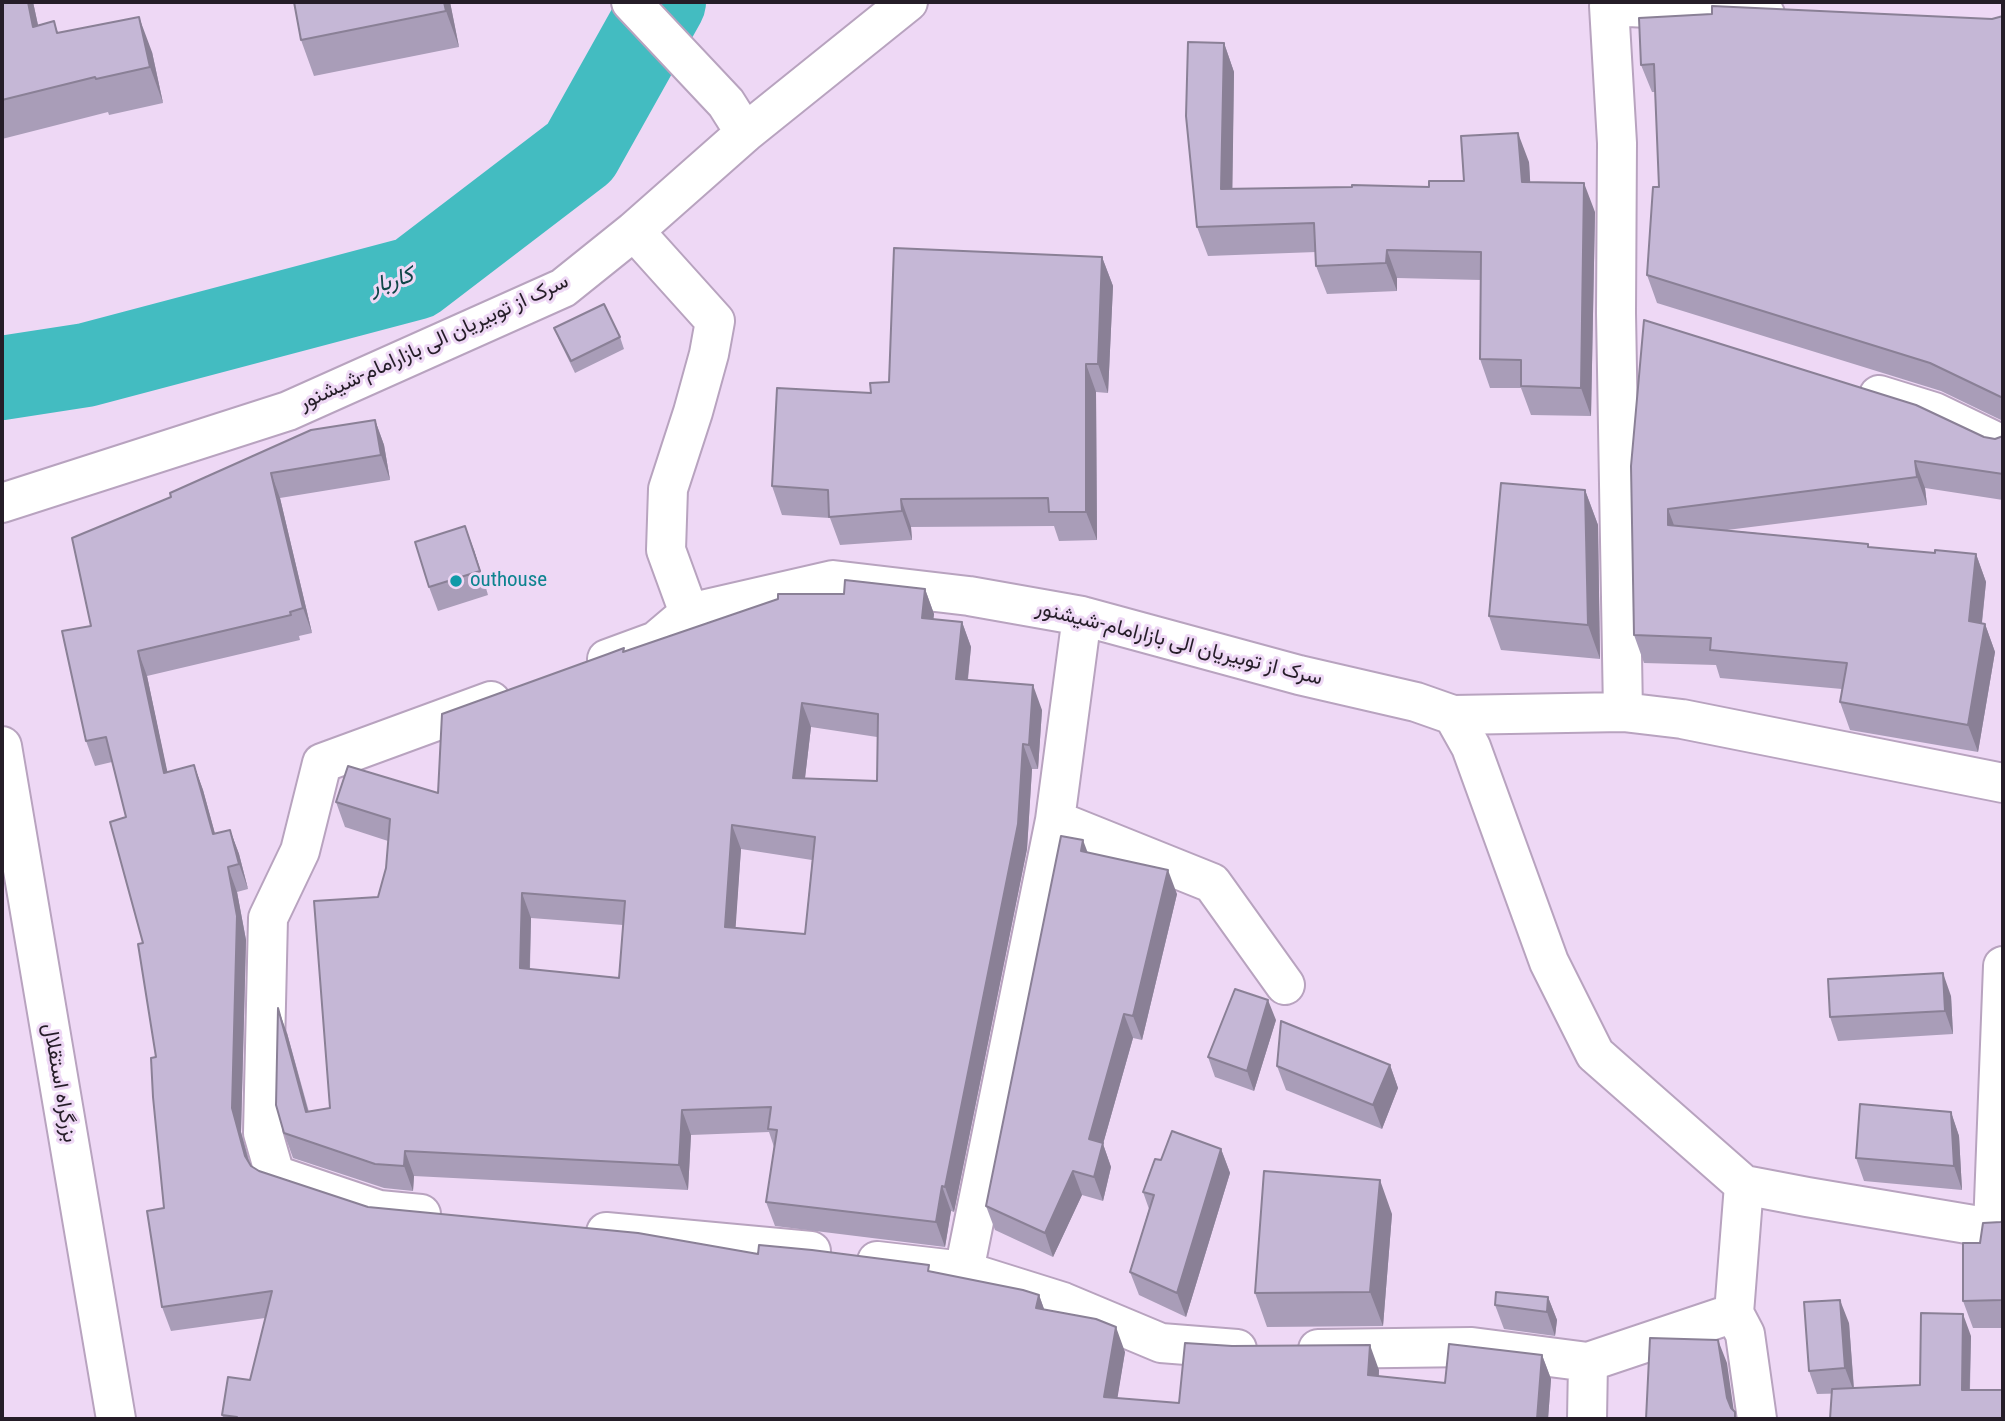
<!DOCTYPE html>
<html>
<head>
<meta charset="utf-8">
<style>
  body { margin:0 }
  #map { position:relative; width:2005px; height:1421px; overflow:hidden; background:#eed8f5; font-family:"Roboto Condensed",sans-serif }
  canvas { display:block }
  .frame { position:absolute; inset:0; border:4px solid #251d28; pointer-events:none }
</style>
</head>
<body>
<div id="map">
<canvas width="2005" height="1421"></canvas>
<div class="frame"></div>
</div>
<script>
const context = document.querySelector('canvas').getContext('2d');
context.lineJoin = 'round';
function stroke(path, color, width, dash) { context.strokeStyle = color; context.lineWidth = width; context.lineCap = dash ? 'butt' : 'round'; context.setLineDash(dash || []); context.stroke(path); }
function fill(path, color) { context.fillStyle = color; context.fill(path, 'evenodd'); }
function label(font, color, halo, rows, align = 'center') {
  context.font = font + ' "Roboto Condensed",Vazirmatn,sans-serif'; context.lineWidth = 6; context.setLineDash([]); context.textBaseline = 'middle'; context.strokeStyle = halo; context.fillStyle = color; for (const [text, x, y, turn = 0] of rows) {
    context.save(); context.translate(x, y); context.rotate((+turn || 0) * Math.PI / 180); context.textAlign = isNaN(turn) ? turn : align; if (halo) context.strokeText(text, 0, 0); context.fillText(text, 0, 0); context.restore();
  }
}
const river = new Path2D(`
  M2,378L86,365L415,278L580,152L664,2`);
const minor = new Path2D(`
  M631,2L726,103L745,133
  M634,231L745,133L908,2
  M1879,395L1934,412L2003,445
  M2,503L288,411L563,288L634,231L715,321L709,354L693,412L668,489L666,550L689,613L833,580L969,596L1082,616L1299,675L1416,702L1453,715L1471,747L1549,962L1595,1054L1744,1185L1807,1197L2003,1230
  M607,659L656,641L689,613
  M1623,712L1616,313L1617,143L1609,6L1765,14
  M1453,715L1623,712L1682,719L2003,783
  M1055,820L1212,883L1285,985
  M421,1214L379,1210L275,1175L263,1133L268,918L300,851L322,763L491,701
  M1993,1228L2003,966
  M606,1232L811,1251
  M877,1261L964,1271L1063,1302L1161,1343L1237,1349
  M964,1271L1055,820L1082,616
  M1734,1313L1745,1334L1757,1419
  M1318,1349L1472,1347L1588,1362
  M1587,1419L1588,1362L1734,1313L1744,1185`);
const highway = new Path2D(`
  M2,746L116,1419`);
const wall = new Path2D(`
  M2,2H33L38,25L54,21L58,33L152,52L163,103L109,115L108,112L2,139Z
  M450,2L459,47L314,76L301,40Z
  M1975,2H2003V3Z
  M2003,16V421L1941,391L1657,303L1647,275L1659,187L1655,92H1652L1641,65L1992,19Z
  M1224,43L1234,72L1232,189L1429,187L1464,181L1529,162L1530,182L1595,212L1591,416L1531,415L1521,388H1490L1480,359L1481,280L1397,278V291L1327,294L1316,266V252L1208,256L1197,227Z
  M1102,257L1113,286L1108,393L1096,392L1097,540L1059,541L1054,526L911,527L912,540L840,545L830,518L782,515L772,486L871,393Z
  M554,328L620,337L624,349L575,373L559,340Z
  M375,420L384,445L390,480L280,498L312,633L299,636L300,640L147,676L167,772L194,765L203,790L215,834L230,830L239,854L248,889L237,892L246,940L241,1132L251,1166L259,1171L368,1207L758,1254L931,1272L1039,1295L1044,1309L1125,1352L1117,1398L1179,1403L1379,1370V1376L1445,1383L1542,1355L1551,1379L1548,1419H224L222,1415L250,1380L265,1318L171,1331L162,1307L164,1208L156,1057L143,943L126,817L112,762L95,766L86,741L91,626L72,538Z
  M2003,436V500L1925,488L1927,505L1727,530L1868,544L1869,547L1935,553L1976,554L1986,582L1982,623L1985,624L1995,652L1978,752L1850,730L1840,702L1842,689L1720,678L1716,665L1644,663L1634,635L1631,466L1984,437L1995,439Z
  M1585,490L1598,525L1600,659L1501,650L1489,616Z
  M474,550L488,595L438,611L429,587Z
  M925,589L934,614L933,619L962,622L971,647L968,680L1042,710L1038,769H1032L1027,849L954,1212L951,1211L945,1247L775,1226L766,1202L774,1147L769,1132L691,1135L688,1190L414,1176L413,1191L384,1188L293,1158L284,1133L287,1033L309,1112L330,1108L386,868L388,841L345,827L336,802L438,793L625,651L844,594ZM811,727L877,737V781L805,778ZM741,849L812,860L805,934L735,928ZM531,918L623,925L619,978L530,969Z
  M1088,853L1177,894L1142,1040L1133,1038L1103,1144L1111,1167L1103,1201L1082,1195L1053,1257L995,1230L986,1206Z
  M1951,996L1953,1034L1838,1041L1830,1017Z
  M1276,1020L1254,1091L1215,1077L1208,1057Z
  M1390,1065L1398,1088L1382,1129L1286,1090L1277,1066Z
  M1951,1112L1959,1136L1962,1190L1864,1181L1856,1158Z
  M1221,1149L1230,1173L1186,1317L1139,1295L1130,1272L1149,1209L1143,1192L1161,1160Z
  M1392,1214L1383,1326L1267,1327L1255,1293Z
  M2003,1221V1328H1973L1963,1301L1980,1243Z
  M1548,1297L1557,1320L1555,1336L1504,1329L1495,1305Z
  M1849,1323L1854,1388L1920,1385L1971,1336L1970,1390L1817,1394L1809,1371Z`);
const shadedWall = new Path2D(`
  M28,2H33L46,62L33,27Z
  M444,2H450L459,47L446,11Z
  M139,17L152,52L163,103L150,67Z
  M1224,43L1234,72L1232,218L1221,189Z
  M1518,133L1529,162L1532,211L1522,182Z
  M1584,183L1595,212L1591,416L1581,388Z
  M1387,250L1397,278V291L1386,263Z
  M1102,257L1113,286L1108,393L1098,364Z
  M1086,364L1096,392L1097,540L1086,512Z
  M375,420L384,445L390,480L381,455Z
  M1915,461L1925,488L1927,505L1917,477Z
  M271,473L280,498L312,633L303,608Z
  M1585,490L1598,525L1600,659L1588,625Z
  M901,499L911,527L912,540L902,511Z
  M1668,509L1678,536L1668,525Z
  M465,526L474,550L488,595Z
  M1976,554L1986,582L1979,649L1969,621Z
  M925,589L934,614L931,643L922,618Z
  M962,622L971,647L965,704L956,679Z
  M1985,624L1995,652L1978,752L1968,725Z
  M138,651L147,676L173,798L164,773Z
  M1033,685L1042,710L1038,769L1029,745Z
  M802,703L811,727L802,803L793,778Z
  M1023,744L1032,769L1027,849L954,1212L945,1187Z
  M194,765L203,790L222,859L213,834Z
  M732,825L741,849L734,951L725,927Z
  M230,830L239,854L248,889L239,864Z
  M1083,840L1092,864L1081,851Z
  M228,867L237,892L246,940L241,1132L254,1181L245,1156L232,1108Z
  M1168,870L1177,894L1142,1040L1133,1016Z
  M522,893L531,918L529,992L520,968Z
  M1943,973L1951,996L1953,1034L1945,1011Z
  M1268,1000L1276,1020L1254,1091L1247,1071Z
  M278,1008L287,1033L315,1137L306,1112Z
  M1124,1014L1133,1038L1103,1144L1111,1167L1103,1201L1094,1177L1089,1139Z
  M1390,1065L1398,1088L1382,1129L1373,1105Z
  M682,1110L691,1135L688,1190L679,1165Z
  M1951,1112L1959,1136L1962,1190L1954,1166Z
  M1221,1149L1230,1173L1186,1317L1177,1293Z
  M405,1151L414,1176L413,1191L404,1166Z
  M1073,1171L1082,1195L1053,1257L1045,1233Z
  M1380,1180L1392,1214L1383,1326L1370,1292Z
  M942,1186L951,1211L945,1247L936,1222Z
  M1039,1295L1048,1320L1036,1308Z
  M1548,1297L1557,1320L1555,1336L1547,1312Z
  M1840,1300L1849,1323L1854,1392L1845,1368Z
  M1963,1314L1971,1336L1969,1411L1962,1390Z
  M1116,1327L1125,1352L1114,1419L1104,1397Z
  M1718,1340L1727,1363L1735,1419L1727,1398Z
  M1370,1345L1379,1370L1377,1399L1368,1375Z
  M1542,1355L1551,1379L1548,1419H1537Z`);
const building = new Path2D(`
  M2,2H28L33,27L54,21L57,33L139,17L150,67L96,79L95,77L2,100Z
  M294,2H444L446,11L301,40Z
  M1712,6L1992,19L2003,16V398L1930,363L1647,275L1653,187H1659L1654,64L1641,65L1639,18L1712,14Z
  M1188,42L1224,43L1221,189L1352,187V185L1429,187V181H1464L1461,136L1518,133L1522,182L1584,183L1581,388L1521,386V360L1480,359L1481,252L1387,250L1386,263L1316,266L1314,223L1197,227L1186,116Z
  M894,248L1102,257L1098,364H1086V512H1049L1048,498L901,499L902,511L829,517L828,490L772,486L777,388L871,393L870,383L889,382Z
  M604,304L620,337L571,361L554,328Z
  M1644,320L1916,405L1984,437L1995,439L2003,436V474L1915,461L1917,477L1668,509V525L1868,544V547L1935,553V550L1976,554L1969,621L1985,624L1968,725L1840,702L1847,663L1710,650L1711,638L1634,635L1631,466Z
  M375,420L381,455L271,473L303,608L290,612L291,615L138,651L164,773L194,765L213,834L230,830L239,864L228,867L237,916L232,1108L245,1156L251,1166L259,1171L368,1207L638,1233L758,1254L759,1245L812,1250L929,1265L928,1271L1023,1290L1039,1295L1036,1308L1096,1319L1116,1327L1104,1397L1179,1403L1185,1343L1232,1346L1370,1345L1368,1375L1445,1383L1449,1344L1542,1355L1537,1419H237V1417L222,1415L228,1377L250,1380L272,1291L162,1307L147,1211L164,1208L153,1097L151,1058L156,1057L138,944L143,943L110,822L126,817L106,737L86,741L62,631L91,626L72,538L171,497L170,493L311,430Z
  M1501,483L1585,490L1588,625L1489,616Z
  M465,526L480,571L429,587L415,542Z
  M845,580L925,589L922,618L962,622L956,679L1033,685L1029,745L1023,744L1018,824L945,1187L942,1186L936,1222L766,1202L777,1130L768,1129L771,1107L682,1110L679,1165L405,1151L404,1166L375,1164L284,1133L276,1105L278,1008L306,1112L330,1108L314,901L378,897L386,868L390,819L336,802L348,766L438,793L442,714L608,654L624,648L623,652L778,599V594H844ZM802,703L878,714L877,781L793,778ZM732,825L815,837L805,934L725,927ZM522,893L625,901L619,978L520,968Z
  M1061,836L1083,840L1081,851L1168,870L1133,1016L1124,1014L1089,1139L1103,1143L1094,1177L1073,1171L1045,1233L986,1206Z
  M1943,973L1945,1011L1830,1017L1828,979Z
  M1235,989L1268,1000L1247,1071L1208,1057Z
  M1281,1021L1390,1065L1373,1105L1277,1066Z
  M1860,1104L1951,1112L1954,1166L1856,1158Z
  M1172,1131L1221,1149L1177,1293L1130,1272L1154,1195L1143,1192L1155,1159L1161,1160Z
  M1264,1171L1380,1180L1370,1292L1255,1293Z
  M2003,1221V1300L1963,1301V1243H1980L1983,1223L2001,1222Z
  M1496,1292L1548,1297L1547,1312L1495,1305Z
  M1840,1300L1845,1368L1809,1371L1804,1302Z
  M1921,1313L1963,1314L1962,1390H2003V1419H1830L1832,1389L1920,1385Z
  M1650,1338L1718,1340L1727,1398L1731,1408L1735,1412V1419H1646Z`);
const markers = [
  [456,581,7,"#0f9aa8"]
];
const streetNames = [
  ["سرک از توبیریان الی بازارامام-شیشنور",434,343,-25],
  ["سرک از توبیریان الی بازارامام-شیشنور",1179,644,14],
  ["بزرگراه استقلال",59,1083,80]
];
const cultureNames = [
  ["outhouse",470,581]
];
const waterNames = [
  ["کاربار",392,282,-18]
];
stroke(river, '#43bcc1', 84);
stroke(minor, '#b8a3bf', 42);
stroke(highway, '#b8a3bf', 42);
stroke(minor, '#fff', 38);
stroke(highway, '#fff', 38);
fill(wall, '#a99db8');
fill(shadedWall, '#8a8096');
fill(building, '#c5b7d6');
stroke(building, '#8a8096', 2);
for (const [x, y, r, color] of markers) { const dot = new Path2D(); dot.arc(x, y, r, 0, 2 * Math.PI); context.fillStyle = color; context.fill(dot); stroke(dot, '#eed8f5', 2.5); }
label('21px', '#251d28', '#eed8f5', streetNames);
label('21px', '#0d838f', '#eed8f5', cultureNames, 'left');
label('italic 23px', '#104648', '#eed8f5', waterNames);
</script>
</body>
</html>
